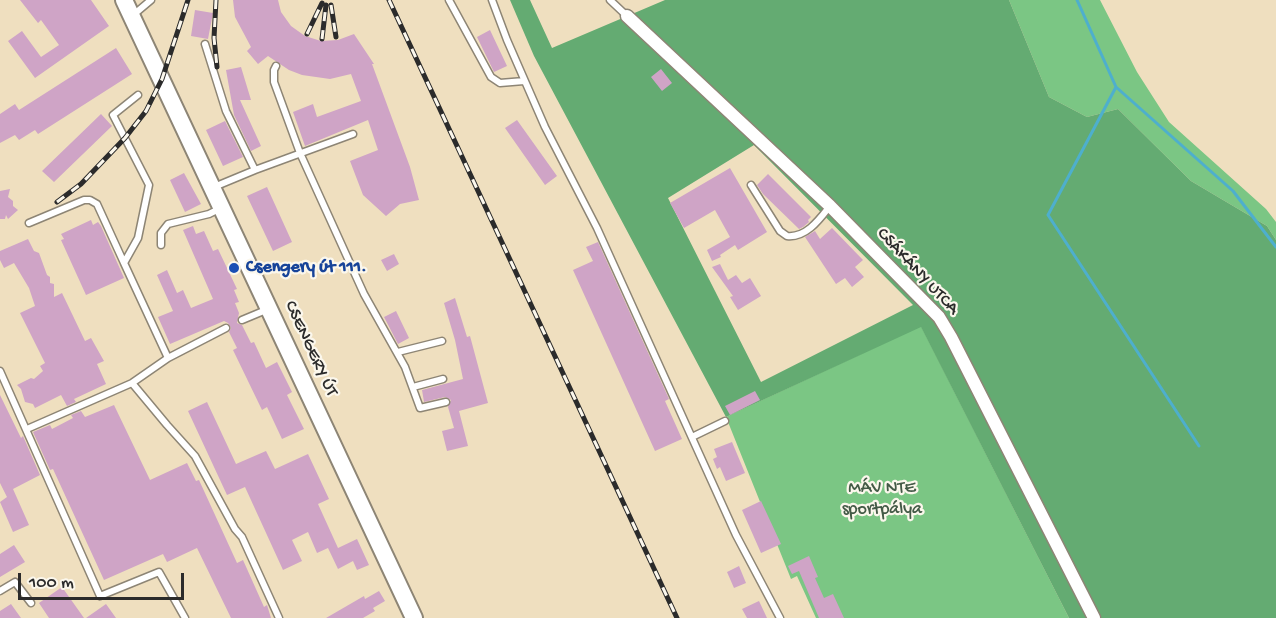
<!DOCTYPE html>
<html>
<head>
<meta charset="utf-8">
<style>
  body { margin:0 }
  #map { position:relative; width:1276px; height:618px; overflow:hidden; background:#efdfbf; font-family:"Gochi Hand",sans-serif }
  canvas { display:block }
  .scale { position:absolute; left:18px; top:573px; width:166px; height:27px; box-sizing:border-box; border:3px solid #2b2b2b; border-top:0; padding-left:8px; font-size:18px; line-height:21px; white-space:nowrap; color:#2b2b2b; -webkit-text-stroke:4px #fbf7ec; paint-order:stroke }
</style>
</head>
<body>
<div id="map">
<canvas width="1276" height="618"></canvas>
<div class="scale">100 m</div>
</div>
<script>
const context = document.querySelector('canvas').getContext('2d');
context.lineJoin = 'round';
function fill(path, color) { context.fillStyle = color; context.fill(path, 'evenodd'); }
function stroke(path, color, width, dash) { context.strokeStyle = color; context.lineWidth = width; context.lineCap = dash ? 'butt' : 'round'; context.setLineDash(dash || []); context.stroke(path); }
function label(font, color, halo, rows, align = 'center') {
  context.font = font + ' "Gochi Hand",sans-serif'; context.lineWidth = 4.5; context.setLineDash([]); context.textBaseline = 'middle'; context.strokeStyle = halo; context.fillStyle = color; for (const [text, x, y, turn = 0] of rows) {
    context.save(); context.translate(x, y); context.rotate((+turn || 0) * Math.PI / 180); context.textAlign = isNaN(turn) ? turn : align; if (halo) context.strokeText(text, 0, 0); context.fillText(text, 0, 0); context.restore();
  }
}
const green = new Path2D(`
  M1009,0H1100L1137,72L1169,122L1266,209L1276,222V240L1267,226L1191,181L1118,109L1087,117L1049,97Z
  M921,326L1069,618H816L797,576L791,579L726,417Z`);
const forest = new Path2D(`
  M510,0H530L552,48L665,0H1009L1049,97L1087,117L1118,109L1191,181L1267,226L1276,240V618H1069L921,327L726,417L534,56ZM754,145L913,305L761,382L668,198Z`);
const stream = new Path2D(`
  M1077,0L1116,87L1233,191L1276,247
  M1116,87L1048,215L1199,446`);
const building = new Path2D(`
  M20,0H91L109,26L35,78L8,41L22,31L41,57L59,45L41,20L38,23Z
  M233,0H278L281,12L291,26L305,36L321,41L338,40L354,34L374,64H372L410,167L419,200L400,204L386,216L363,195L350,161L378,150L368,120L305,146L293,112L313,104L317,117L361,101L351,74L330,79L302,75L289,70L268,56L258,64L247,51L251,47L235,17Z
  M195,10L213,13L208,39L191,36Z
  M490,30L507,66L494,72L477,37Z
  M116,48L132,74L38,134L35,130L19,140L15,135L0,143V114L15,104L19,110Z
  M241,67L251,100H240L261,146L251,151L234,115L226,70Z
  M661,69L672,83L662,91L651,77Z
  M101,114L112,126L54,182L42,171Z
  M517,120L557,176L545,185L505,128Z
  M225,121L243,157L223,166L206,130Z
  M730,168L767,232L738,250L735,245L720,255L721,257L712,261L707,250L730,237L715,210L684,228L670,203Z
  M184,173L201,204L185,212L170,180Z
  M768,174L811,217L808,220L809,222L803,227L799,229L763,194L757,185Z
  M267,187L292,242L273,251L247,196Z
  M10,189L8,197L13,201V206L18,210L8,219L6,215L5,219H0V191Z
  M91,220L93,225L98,222L101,226L124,278L86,295L61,240L64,239L61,234Z
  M193,226L196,234L204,231L213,251L218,249L237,289L234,290L239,302L235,303L239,313L237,323L242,325L251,343L254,342L266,368L277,362L292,392L287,395L304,429L282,439L267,407L262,410L233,350L237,348L229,332L231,328L228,323L224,321L170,344L158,317L173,311L157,275L167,270L177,293L183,290L191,308L213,299L183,230Z
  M832,228L863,260L855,267L864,277L852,287L845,278L836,284L805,237L815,231L820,239Z
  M28,239L34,251L39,253L47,275L50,277V283L54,284V297L62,293L85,341L91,338L104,361L97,364L106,384L74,399L76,402L67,406L61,395L35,408L33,404L25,402L21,389L17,385L31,378L34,379L43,371L40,366L45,363L20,313L35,306L29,288L14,263L4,268L0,260V251Z
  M598,242L669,399L665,401L682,439L655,451L573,270L593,261L586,247Z
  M394,254L399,264L387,271L381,260Z
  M720,264L728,280L736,275L742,283L750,278L761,296L738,310L730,297L733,296L712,267Z
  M455,298L467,337L470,336L488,403L459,411L468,446L447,451L442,431L454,428L448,407L451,400L445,397L424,402L422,390L463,379L455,340L444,303Z
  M396,311L409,338L398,344L384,317Z
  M755,391L760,400L730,415L725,406Z
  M0,395L21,438L23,436L40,475L13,489L29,525L13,532L0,502L7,497L0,483Z
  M207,402L236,464L266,451L275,469L308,454L329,499L318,504L338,548L357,539L369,565L357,570L353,561L338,569L328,548L317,553L308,532L292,540L302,561L283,570L245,487L227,495L188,411Z
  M114,405L150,480L187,463L196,481L199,480L237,563L243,560L264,607L267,605L271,618H231L197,548L167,562L163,554L104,580L53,469L50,470L33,432L50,425L52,429L73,418L71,415L81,411L85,417Z
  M732,442L745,473L726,481L720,467L717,469L713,459L717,457L714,449Z
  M761,501L781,544L761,553L742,510Z
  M14,545L25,562L0,577V554Z
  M809,556L818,577L815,578L824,598L833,594L844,618H819L799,571L792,574L788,566Z
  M739,566L746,583L734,588L727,572Z
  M62,587L84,618H49L39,603Z
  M379,591L385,601L373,608L375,611L363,618H326L364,596L365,599Z
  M759,601L767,618H747L742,609Z
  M11,604L21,618H0V611Z
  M106,604L116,618H86Z`);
const service = new Path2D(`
  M449,0L491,77L500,83L524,81
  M492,0L507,40L545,127L597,228L736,535L780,618
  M610,0L627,16
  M132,16L151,0
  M205,44L226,111L255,170
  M276,66L274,70V82L300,153L364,294L405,367L420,408L446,402
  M751,185L780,231L787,236C806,238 819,220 830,206
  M214,187L255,170L353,134
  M29,223L84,200H90L97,204L124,263L138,238L149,185L113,115L138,95
  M161,245V233L168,224L209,214L221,208
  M124,263L168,358
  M242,320L266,310
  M398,352L442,341
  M0,371L100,596L159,572L185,618
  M132,383L167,425L195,456L235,529L242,537L279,618
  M413,387L443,379
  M27,429L132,383L168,358L226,328
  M692,437L725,421
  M0,591L15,582L31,603`);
const minor = new Path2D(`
  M627,16L830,206L939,317L951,337L1094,618`);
const secondary = new Path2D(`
  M124,0L414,618`);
const rail = new Path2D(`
  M216,0L214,38L217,67
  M389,0L677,618
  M331,5L336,37
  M307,34L322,3
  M322,39L326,5
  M57,202L81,184L125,138L146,111L162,79L188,0`);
const markers = [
  [234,268,6,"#1a4fb4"]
];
const transitNames = [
  ["Csengery út 111.",246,268]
];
const streetNames = [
  ["CSÁKÁNY UTCA",917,272,47],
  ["CSENGERY ÚT",310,349,65]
];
const parkNames = [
  ["MÁV NTE",882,489],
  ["sportpálya",882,510]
];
fill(green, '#7bc684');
fill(forest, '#64ab72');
stroke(stream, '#4eafcd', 3);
fill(building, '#cfa4c6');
stroke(service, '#8d8575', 9);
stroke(minor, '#8d8575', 15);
stroke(secondary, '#8d8575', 20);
stroke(service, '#fff', 6);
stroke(minor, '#fff', 12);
stroke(secondary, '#fff', 16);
stroke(rail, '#2b2b2b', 5);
stroke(rail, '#fbf7ec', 3, [9]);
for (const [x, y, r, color] of markers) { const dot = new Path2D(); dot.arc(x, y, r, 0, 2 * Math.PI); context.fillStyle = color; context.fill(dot); stroke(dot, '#fbf7ec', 2); }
label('bold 18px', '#164399', '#fbf7ec', transitNames, 'left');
label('18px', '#2b2b2b', '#fbf7ec', streetNames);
label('18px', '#435a46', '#fbf7ec', parkNames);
</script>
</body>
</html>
